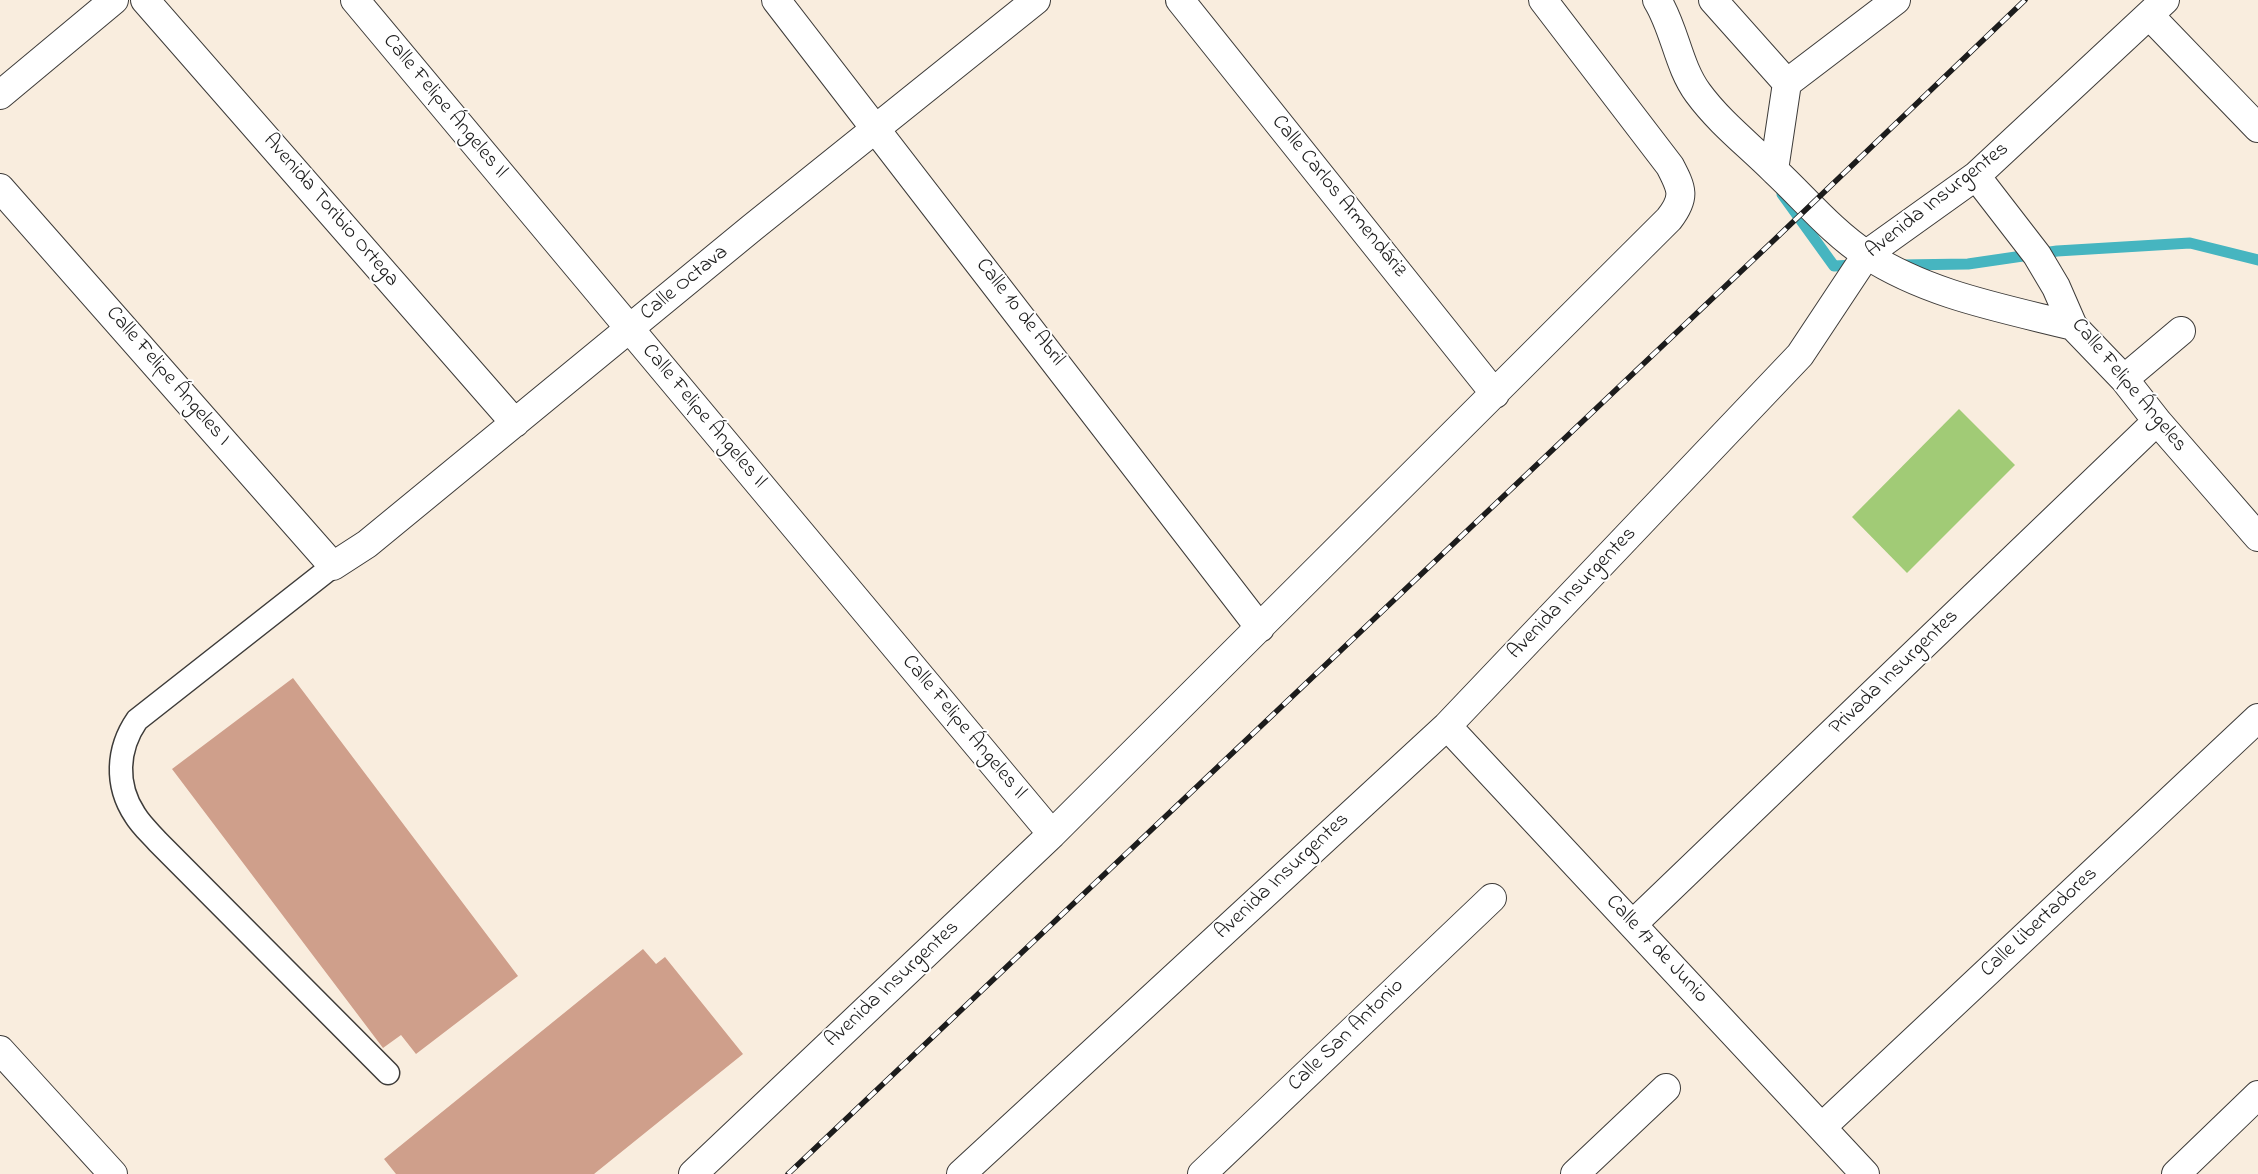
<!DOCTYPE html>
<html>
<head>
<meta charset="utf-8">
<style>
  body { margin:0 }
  canvas { display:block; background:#f9edde }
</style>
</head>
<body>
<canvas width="2258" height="1174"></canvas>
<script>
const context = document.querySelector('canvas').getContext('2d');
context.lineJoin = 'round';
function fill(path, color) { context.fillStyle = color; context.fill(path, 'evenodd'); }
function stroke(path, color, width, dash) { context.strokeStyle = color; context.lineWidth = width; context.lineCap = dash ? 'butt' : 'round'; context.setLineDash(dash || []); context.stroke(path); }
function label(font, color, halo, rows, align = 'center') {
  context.font = font + ' "Indie Flower",sans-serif'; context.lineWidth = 4; context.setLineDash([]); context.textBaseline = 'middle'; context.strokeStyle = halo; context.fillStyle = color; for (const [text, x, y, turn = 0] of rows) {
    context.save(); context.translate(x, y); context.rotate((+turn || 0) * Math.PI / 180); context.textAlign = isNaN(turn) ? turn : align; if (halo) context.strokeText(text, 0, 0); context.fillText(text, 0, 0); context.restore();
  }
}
const green = new Path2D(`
  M1959,409L2015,465L1907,573L1852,517Z`);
const stream = new Path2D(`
  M1782,194L1834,266L1857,265
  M1901,265L1968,264L2057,251L2190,243L2258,260`);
const building = new Path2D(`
  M293,678L518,976L416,1054L401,1035L383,1048L172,769Z
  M643,949L656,964L665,957L743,1054L594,1174H396L384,1159Z`);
const lane = new Path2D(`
  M333,566L137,720C117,749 115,785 135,815C141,825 150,833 158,842L388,1073`);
const street = new Path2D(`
  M145,0L515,423
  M355,0L1052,834
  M776,0L1260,628
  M1180,0L1495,394
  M1657,0C1675,29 1678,66 1698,93C1720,123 1749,145 1775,171C1805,199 1832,232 1867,255C1929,295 2002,308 2073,326
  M1713,0L1787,83
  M2149,15L2258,128
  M0,95L114,0
  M1774,170L1787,83L1896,0
  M1976,176L2037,255L2056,287L2073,326L2124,379L2157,421L2258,537
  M0,188L333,566L367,544L753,227L1036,0
  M2124,379L2181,331
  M1447,726L1865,1174
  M1633,924L2157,421
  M0,1050L113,1174
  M1822,1127L2258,718
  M693,1174L1052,834L1669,219C1686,197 1682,189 1670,166L1543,0
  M961,1174L1447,726L1800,355L1867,254L1976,176L2165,0
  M1202,1174L1492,898
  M1575,1174L1666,1088
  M2176,1174L2258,1095`);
const rail = new Path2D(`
  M788,1174L1772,242L2025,0`);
const streetNames = [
  ["Calle Felipe Ángeles Il",444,107,50],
  ["Calle Carlos Armendáriz",1338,197,51],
  ["Avenida Insurgentes",1938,201,-38],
  ["Avenida Toribio Ortega",330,211,49],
  ["Calle Octava",685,284,-39],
  ["Calle 10 de Abril",1019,313,52],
  ["Calle Felipe Ángeles I",167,377,49],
  ["Calle Felipe Ángeles",2128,386,50],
  ["Calle Felipe Ángeles Il",703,417,50],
  ["Avenida Insurgentes",1573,594,-46],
  ["Privada Insurgentes",1895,673,-44],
  ["Calle Felipe Ángeles Il",963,728,50],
  ["Avenida Insurgentes",1283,877,-43],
  ["Calle Libertadores",2040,923,-43],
  ["Calle 17 de Junio",1656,950,47],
  ["Avenida Insurgentes",893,985,-43],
  ["Calle San Antonio",1347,1036,-44]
];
fill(green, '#a1cb76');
stroke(stream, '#46b5c0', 11);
fill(building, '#cf9f8b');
stroke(lane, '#3d3b39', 25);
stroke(street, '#3d3b39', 30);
stroke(lane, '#fff', 22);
stroke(street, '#fff', 28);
stroke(rail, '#1c1c1c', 5.5);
stroke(rail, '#fff', 4, [11]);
label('21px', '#1c1c1c', '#fff', streetNames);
</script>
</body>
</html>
